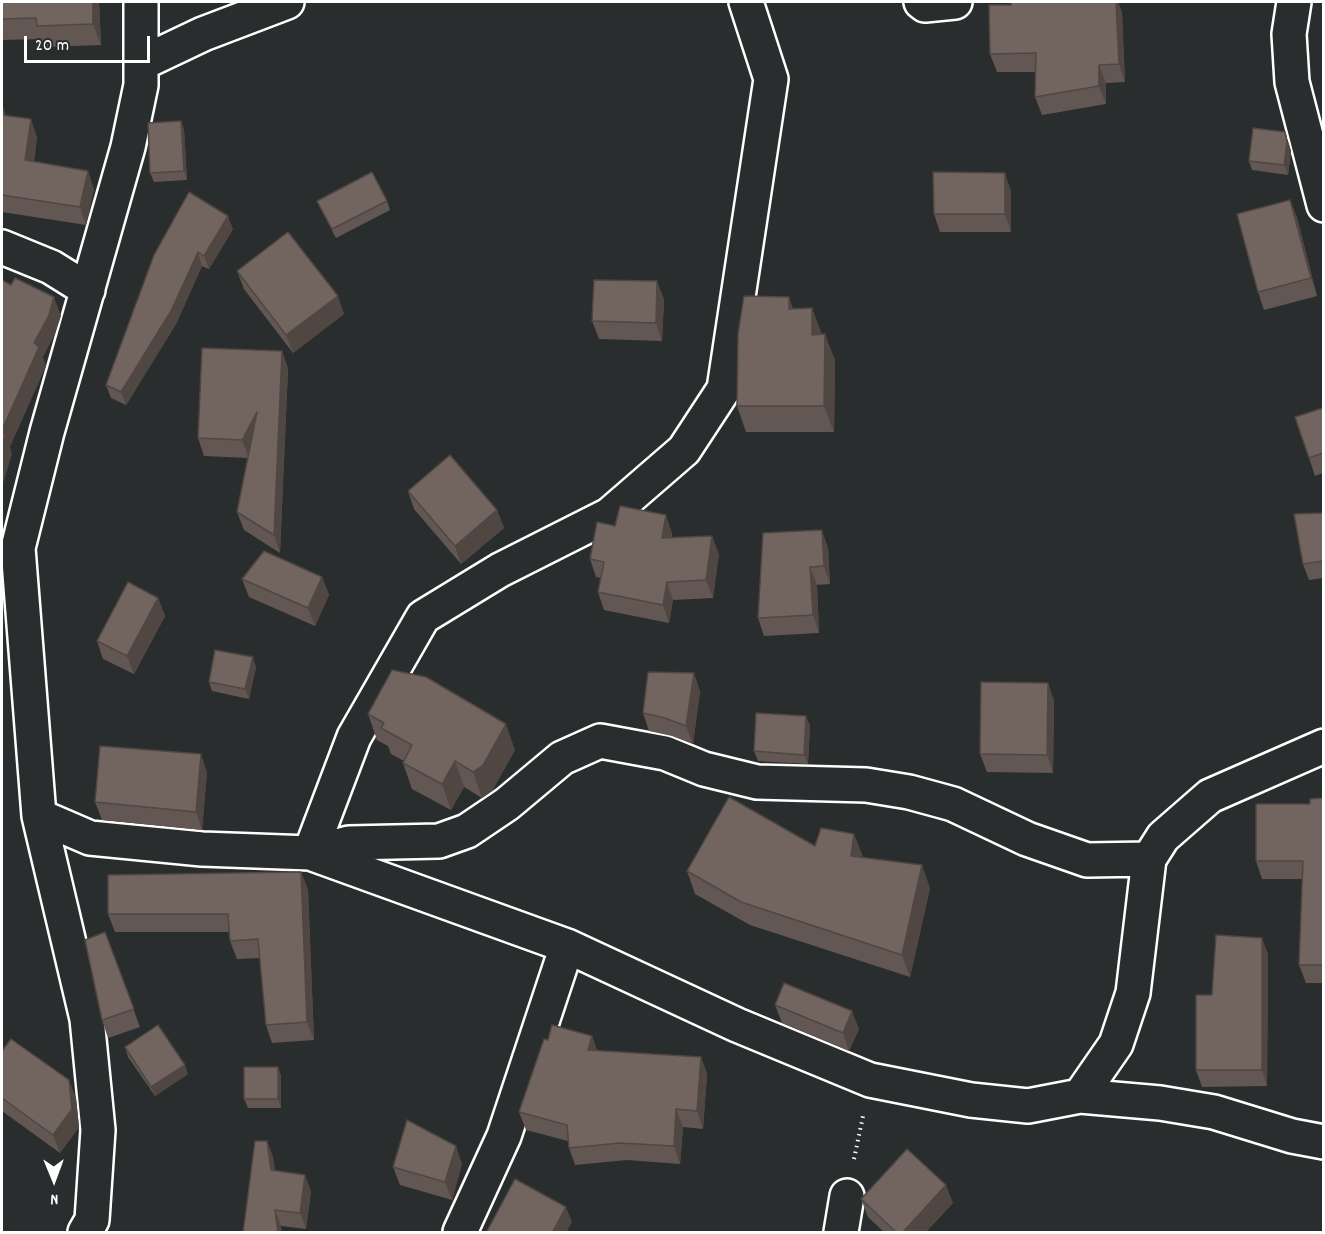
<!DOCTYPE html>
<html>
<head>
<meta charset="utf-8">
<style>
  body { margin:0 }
  #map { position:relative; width:1325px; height:1234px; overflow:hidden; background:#2a2d2e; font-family:Dekko,sans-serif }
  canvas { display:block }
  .frame { position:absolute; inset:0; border:3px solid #fff; pointer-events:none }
  .north { position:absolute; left:24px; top:1150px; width:60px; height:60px; -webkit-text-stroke:4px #2a2d2e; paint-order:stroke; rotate:179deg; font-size:16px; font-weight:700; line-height:24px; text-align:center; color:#fff }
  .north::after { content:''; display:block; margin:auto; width:21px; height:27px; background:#fff; clip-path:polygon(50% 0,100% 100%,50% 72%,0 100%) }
  .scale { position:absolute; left:24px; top:36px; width:126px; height:27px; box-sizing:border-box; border:3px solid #fff; border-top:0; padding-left:8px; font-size:18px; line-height:21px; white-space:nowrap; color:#fff; -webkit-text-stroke:4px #2a2d2e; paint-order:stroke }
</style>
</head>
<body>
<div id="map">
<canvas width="1325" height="1234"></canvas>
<div class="frame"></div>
<div class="north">N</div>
<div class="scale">20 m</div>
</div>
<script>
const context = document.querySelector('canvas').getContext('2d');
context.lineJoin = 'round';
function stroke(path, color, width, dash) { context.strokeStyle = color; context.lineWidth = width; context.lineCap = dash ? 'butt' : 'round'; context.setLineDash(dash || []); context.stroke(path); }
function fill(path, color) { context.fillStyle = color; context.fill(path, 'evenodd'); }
const path = new Path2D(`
  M854,1159L863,1116`);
const street = new Path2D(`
  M921,2L925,5L955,2
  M1294,2L1289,34L1292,82L1324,205
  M142,63L203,34L287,2
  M2,247L51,267L88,290
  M39,816L90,838L202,849L310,853L567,946L737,1025L870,1080L971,1100L1028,1106L1080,1096L1160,1103L1214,1112L1292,1136L1324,1142
  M310,853L354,737L423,617L500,570L609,515L684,450L724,389L771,79L746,2
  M310,853L349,843L439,841L467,831L507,804L562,758L600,741L665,753L704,769L757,782L866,785L909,792L953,804L1027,839L1087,860L1149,859
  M1080,1096L1116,1044L1133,993L1149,859L1163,837L1210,796L1324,746
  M85,1232L92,1220L98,1130L87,1019L39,816L18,548L47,432L128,147L141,85V2
  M460,1232L504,1136L567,946
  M841,1232L847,1196`);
const wall = new Path2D(`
  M2,2H99L101,45L44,47L41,39L2,40Z
  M1011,2H1118L1122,13L1125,82L1106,83V104L1042,115L1035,97L1036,72H997L990,54L1011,5Z
  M2,104L6,116L37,137L34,161L94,189L86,225L2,212Z
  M181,121L184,130L187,180L154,182L150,173Z
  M1288,141L1291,151L1288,175L1252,170L1249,161Z
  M1011,191V232H940L934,214Z
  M1290,200L1297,218L1317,296L1264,310L1258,292Z
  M317,201H387L390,210L336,238L321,210Z
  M233,229L209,269L202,266L176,324L126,405L111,398L106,385L154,255Z
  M237,271L344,314L293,353L244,289Z
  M664,299L662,341L599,339L592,321Z
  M793,308L822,334L835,360L834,432H746L737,406Z
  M282,351L288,369L280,553L244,530L237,512L248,458L204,456L198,438Z
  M1323,408V473L1315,476L1309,458Z
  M408,491L497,510L504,528L461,564L414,509Z
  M1323,513V578L1309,580L1303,564Z
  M615,526L672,533V538L719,554L713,598L673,600L669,623L604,610L598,592L601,578L596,577L590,559Z
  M828,548L830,584L817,585L819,633L764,636L758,618Z
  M322,577L329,595L315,626L249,597L242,579Z
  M158,598L165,616L134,674L103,659L97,641Z
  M256,667L249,699L212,691L209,682Z
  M1048,683L1054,701L1053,773L987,772L980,754Z
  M700,691L693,744L672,736L649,731L643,713Z
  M368,714L515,750L492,791L482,798L464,787L451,810L412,789L403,763L404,761L391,754L388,746L377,740Z
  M810,725L808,764L758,761L754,751Z
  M207,772L202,830L102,820L95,802Z
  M1323,798V983H1306L1299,965L1302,879H1262L1256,861L1310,804Z
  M854,834L862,857L930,888L910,977L750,925L695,894L687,871L815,846Z
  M301,872L308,890L314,1040L272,1043L266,1025L260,958L237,959L230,941V932H115L108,914Z
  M105,932L140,1027L108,1038L102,1020Z
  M1268,954L1267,1086L1202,1087L1196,1070L1212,995Z
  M775,1005L859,1029L849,1051L782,1023Z
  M592,1036L597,1051L701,1057L707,1074L703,1129L683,1127L680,1164L627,1160L575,1165L569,1148L568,1141L526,1130L519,1112L548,1040Z
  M125,1047L188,1074L155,1096L128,1057Z
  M2,1051L76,1098L79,1127L60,1153L2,1111Z
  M278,1067L281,1076V1108H248L244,1099Z
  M267,1141L273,1157L275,1171L311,1191L306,1229L281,1226L243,1233Z
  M462,1164L452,1200L400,1185L393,1167Z
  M861,1199L953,1203L925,1233H885L868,1217Z`);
const shadedWall = new Path2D(`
  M93,2H99L101,45L93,24Z
  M1116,2H1118L1122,13L1125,82L1119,64Z
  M1099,65L1106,83V104L1099,86Z
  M2,104L6,117L2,124Z
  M31,119L37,137L31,178L25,160Z
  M181,121L184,130L187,180L184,171Z
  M1285,132L1291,151L1288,175L1284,165Z
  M88,171L94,189L86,225L80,207Z
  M1005,173L1011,191V232L1005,214Z
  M1290,200L1297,218L1317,296L1311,278Z
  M228,216L233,229L209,269L204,256Z
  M198,252L202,266L176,324L126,405L121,392Z
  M657,281L664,299L662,341L656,323Z
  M338,296L344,314L293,353L286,335Z
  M54,297L61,316L55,334L43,357L46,366L10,447L12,454L2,487V430L34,343Z
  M789,297L798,323L789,309Z
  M812,308L822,334L812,335Z
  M825,334L835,360L834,432L824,406Z
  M282,351L288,369L280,553L274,535Z
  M257,412L249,458L242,440Z
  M497,510L504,528L461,564L455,546Z
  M666,515L672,533L668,556L662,538Z
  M822,530L828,548L830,584L824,566Z
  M712,536L719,554L713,598L706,580Z
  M810,567L817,585L819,633L813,615Z
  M322,577L329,595L315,626L308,608Z
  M667,582L673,600L669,623L663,605Z
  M158,598L165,616L134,674L127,656Z
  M253,657L256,667L249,699L245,689Z
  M694,673L700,691L693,744L686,726Z
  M1048,683L1054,701L1053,773L1047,755Z
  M806,716L810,725L808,764L804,755Z
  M506,724L515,750L492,791L482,798L473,772Z
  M201,754L207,772L202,830L196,812Z
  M455,761L464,787L451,810L442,784Z
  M854,834L863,857L859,878L851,856Z
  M922,865L930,888L910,977L902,955Z
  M301,872L308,890L314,1040L307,1022Z
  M1262,938L1268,954L1267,1086L1262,1070Z
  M852,1011L859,1029L849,1051L843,1033Z
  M592,1036L598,1053L588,1050Z
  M701,1057L707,1074L703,1129L697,1111Z
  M185,1065L188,1074L155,1096L151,1087Z
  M278,1067L281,1076V1108L278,1099Z
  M69,1080L76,1098L79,1127L60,1153L53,1135Z
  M676,1109L683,1127L680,1164L674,1146Z
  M267,1141L273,1157L277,1187L271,1170Z
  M456,1146L462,1164L452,1200L445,1182Z
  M305,1175L311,1191L306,1229L300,1213Z
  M946,1185L953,1203L925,1233H902Z
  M566,1207L572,1222L566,1233H552Z
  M275,1210L281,1226L282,1233H278Z`);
const building = new Path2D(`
  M2,2H93V24L37,26L36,18L2,19Z
  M1011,2H1116L1119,64L1099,65V86L1035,97L1036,53L990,54L989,5H1011Z
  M2,115L31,119L25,160L88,171L80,207L2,195Z
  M181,121L184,171L150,173L148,123Z
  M1253,128L1285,132L1287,142L1284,165L1249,161Z
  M372,172L387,201L332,229L317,201Z
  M933,172L1005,173V214H934Z
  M189,192L228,216L204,256L198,252L171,311L121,392L106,385L154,255Z
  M1290,200L1311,278L1258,292L1237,214Z
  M288,232L338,296L286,335L237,271Z
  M15,278L54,297L49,315L34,343L39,347L2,430V280L11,285Z
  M594,280L657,281L656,323L592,321Z
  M744,296L789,297V309L812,308V335L825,334L824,406H737L738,334Z
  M202,348L282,351L274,535L237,512L257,412L242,440L198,438Z
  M1323,408V453L1309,458L1295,417Z
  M2,434L5,435L2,447Z
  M450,455L497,510L455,546L408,491Z
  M620,506L666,515L662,538L712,536L706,580L667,582L663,605L598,592L604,562L590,559L597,522L615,526Z
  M1323,513V561L1303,564L1294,514Z
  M822,530L824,566L810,567L813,615L758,618L763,533Z
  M264,551L322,577L308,608L242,579Z
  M128,582L158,598L127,656L97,641Z
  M215,650L253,657L245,689L209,682Z
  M392,670L426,677L506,724L483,765L473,772L455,761L442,784L403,763L412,745L381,728L384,723L368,714Z
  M648,672L694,673L686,726L665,718L643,713Z
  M981,682L1048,683L1047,755L980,754Z
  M756,713L806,716L804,755L754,751Z
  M100,746L201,754L196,812L95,802Z
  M729,797L815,846L821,828L854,834L851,856L922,865L902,955L741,902L687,871Z
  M1323,798V965H1299L1303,861H1256V804H1310V799Z
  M301,872L307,1022L266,1025L258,939L230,941L228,914H108V875Z
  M105,932L134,1009L102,1020L85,940Z
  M1216,935L1262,938V1070H1196V995H1212Z
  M784,983L852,1011L843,1033L775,1005Z
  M158,1025L185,1065L151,1087L125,1047Z
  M552,1025L592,1036L588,1050L701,1057L697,1111L676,1109L674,1146L620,1143L569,1148L567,1125L519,1112L544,1039L548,1040Z
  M11,1039L69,1080L72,1109L53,1135L2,1098V1051Z
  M244,1067H278V1099H244Z
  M407,1120L456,1146L445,1182L393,1167Z
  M255,1141H267L271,1170L305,1175L300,1213L275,1210L278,1233H243Z
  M907,1149L946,1185L902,1233H897L861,1199Z
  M515,1179L566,1207L552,1233H486Z`);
stroke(street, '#fff', 38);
stroke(path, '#fff', 4, [1.5, 4.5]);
stroke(street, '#2a2d2e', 33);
fill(wall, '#625752');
fill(shadedWall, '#504742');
fill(building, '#72655f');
stroke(building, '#504742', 1.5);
</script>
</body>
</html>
